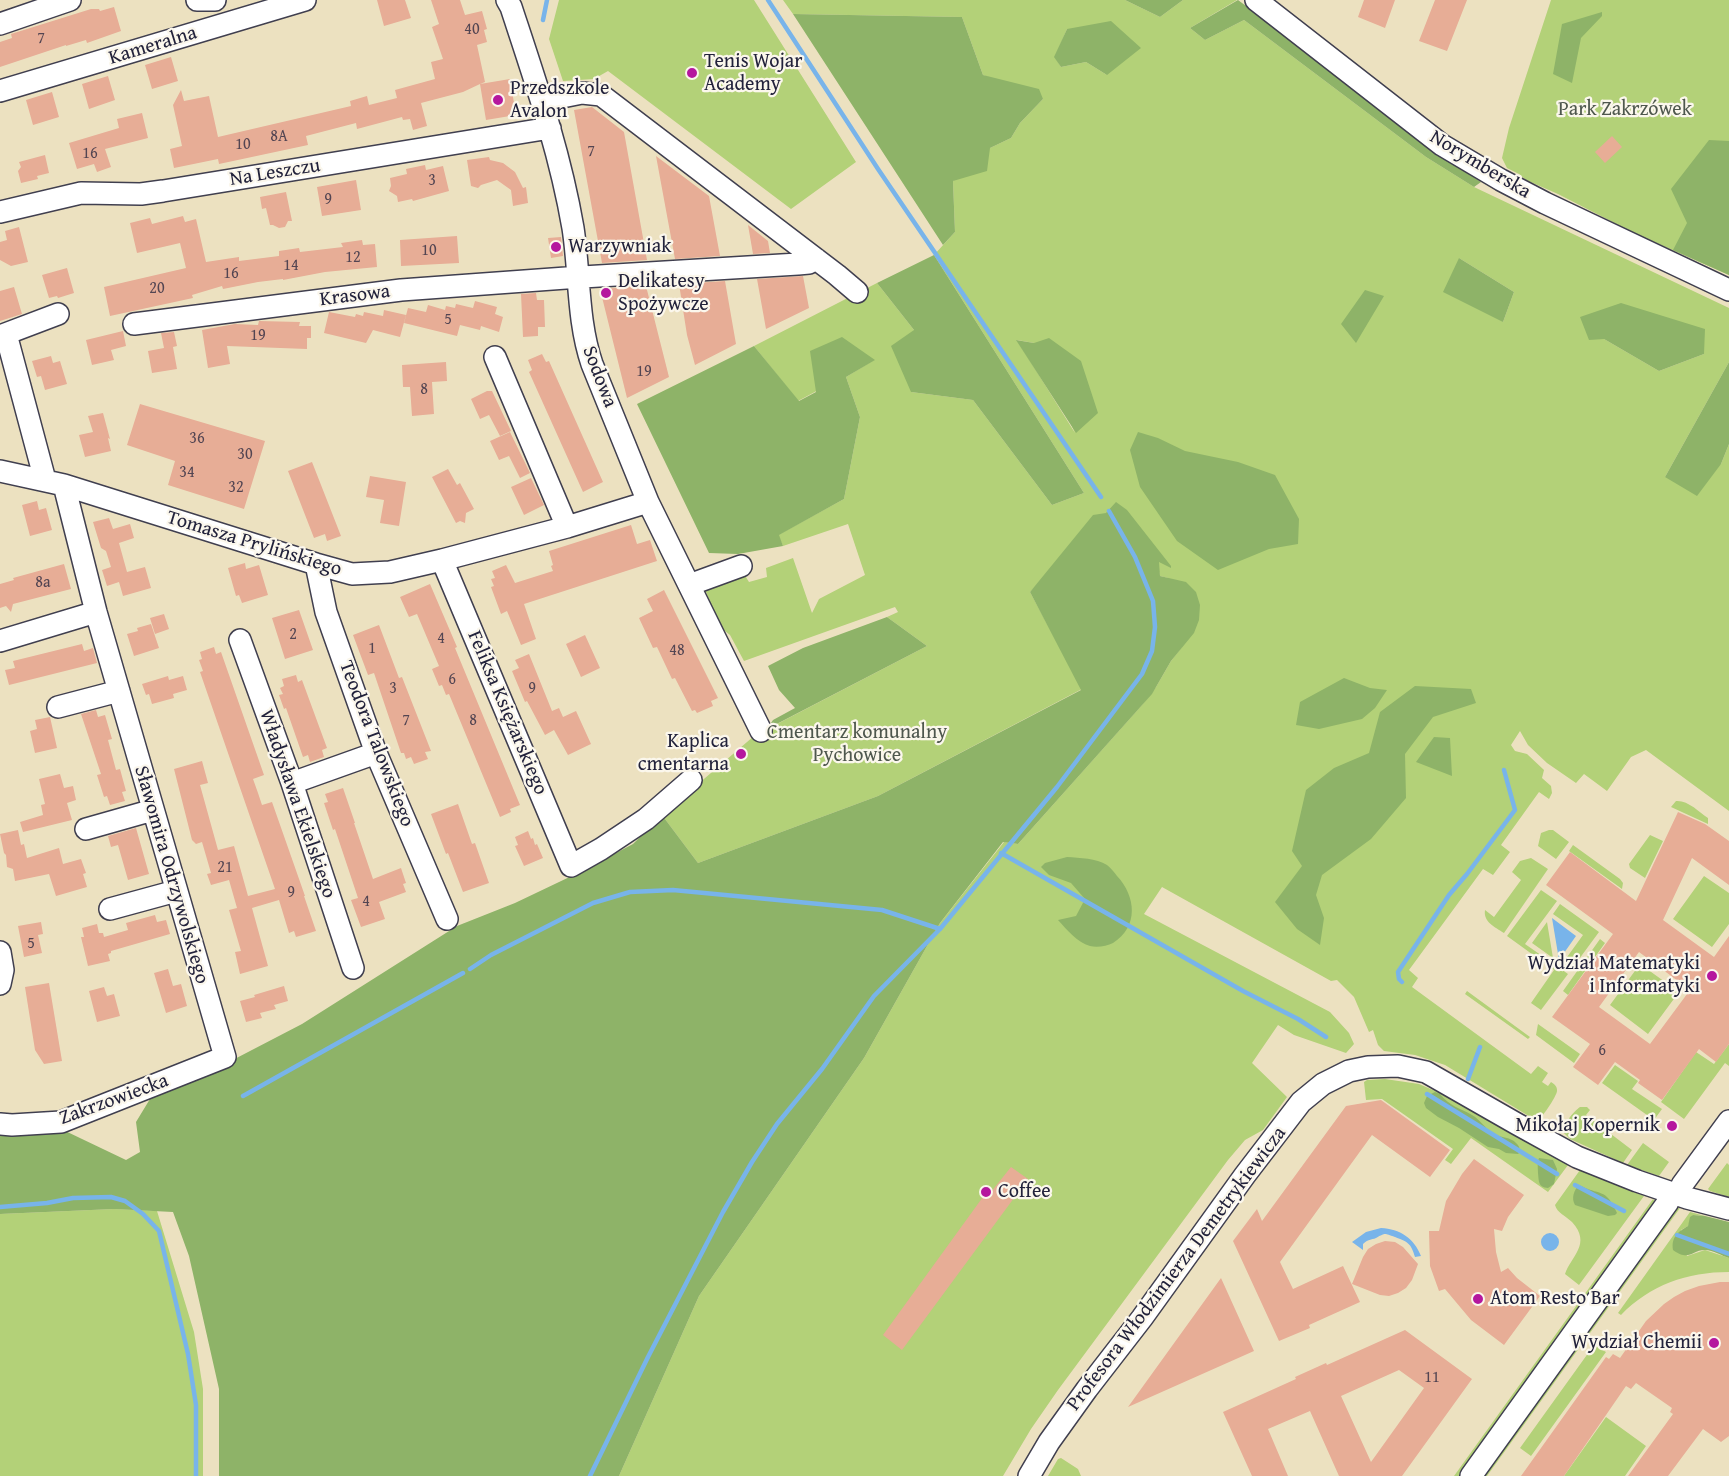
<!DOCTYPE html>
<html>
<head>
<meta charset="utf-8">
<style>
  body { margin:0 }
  canvas { display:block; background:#ece1c0 }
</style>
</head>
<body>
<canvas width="1729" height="1476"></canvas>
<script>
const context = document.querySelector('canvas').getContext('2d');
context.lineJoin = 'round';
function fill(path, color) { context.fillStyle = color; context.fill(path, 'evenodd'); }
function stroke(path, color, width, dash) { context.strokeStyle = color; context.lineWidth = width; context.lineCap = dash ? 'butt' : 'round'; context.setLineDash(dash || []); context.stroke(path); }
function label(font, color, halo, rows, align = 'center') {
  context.font = font + ' "Gentium Book Plus",serif'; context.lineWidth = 4.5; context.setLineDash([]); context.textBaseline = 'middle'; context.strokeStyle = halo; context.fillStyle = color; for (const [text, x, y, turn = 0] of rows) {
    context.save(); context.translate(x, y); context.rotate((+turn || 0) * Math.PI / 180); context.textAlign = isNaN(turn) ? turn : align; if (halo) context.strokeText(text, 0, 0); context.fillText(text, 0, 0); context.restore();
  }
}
const green = new Path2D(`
  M559,0H754L856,162L791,209L608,71L594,79L563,81L549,39Z
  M783,0H1125L1160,17L1183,0H1237L1190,28L1205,40L1244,20L1426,157L1474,187L1729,308V362L1665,477L1721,464L1729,444V811L1646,750L1631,757L1607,791L1584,774L1576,783L1547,763L1528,745L1520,731L1511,745L1515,751L1527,754L1544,770L1542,778L1551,786L1552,793L1549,799L1539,792L1501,845L1510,852L1493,875L1483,869L1409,970L1418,978L1412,987L1531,1074L1538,1066L1548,1073L1542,1082L1548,1086L1551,1082C1554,1084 1557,1086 1557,1090C1558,1094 1545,1113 1542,1116C1538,1119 1536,1118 1532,1118L1445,1065L1415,1055L1384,1051L1378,1045L1373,1030L1369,1032L1354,997L1337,980L1331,981L1162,887L1144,914L1330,1012L1349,1033L1354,1044L1346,1053L1294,1035L1278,1025L1252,1063L1287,1097L1263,1130L1245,1140L1228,1160L1058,1390L1031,1429L1003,1476H619L699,1296L864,1058L940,923L1004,842L1018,844L1142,705L1156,687L1171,661L1182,647L1181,601L1168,578L1160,576L1158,567L1159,561L1106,513L1030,592L1082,689L878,796L698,863L662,815L754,736L927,646L887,617L898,612L895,607L744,661L730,635L720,627L704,587L744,574L749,582L767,577L766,568L793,558L812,613L819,599L865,575L848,524L783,546L778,535L844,499L860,417L846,377L874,360L798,401L754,346L877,283L914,330L911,392L973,400L1052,505L1084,493L934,255L955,232L953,181L990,148L1011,138L1020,123L1043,99L983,75L962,17L793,14ZM1067,29L1107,75L1086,62L1061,67L1055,57ZM1459,258L1514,292L1503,322ZM1604,339L1704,354L1659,371ZM1017,340L1034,343L1075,433Z
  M1551,0H1729V275L1636,234L1558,194L1526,180L1519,174L1507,168L1502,158L1509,128Z
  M1676,801C1688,800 1699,812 1708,818V824L1671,807Z
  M1549,830H1553L1569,842L1556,859L1538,846L1541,833Z
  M1650,835L1663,841L1645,878L1630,868L1629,864Z
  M1573,845L1620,879L1623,883L1622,889L1569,851Z
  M1531,858L1548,869L1504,933C1495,927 1483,922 1485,910L1494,917L1521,880L1512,872L1520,861Z
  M1704,876L1729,893V924L1712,947L1673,919Z
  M1541,890L1557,901L1525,944L1568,974L1541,1010L1531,1003L1554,970L1507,936Z
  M1560,904L1599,932L1571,970L1562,964L1583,935L1553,914Z
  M1547,922L1553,958L1532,943Z
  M1600,939L1605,943L1568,995L1563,991Z
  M1640,964L1679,992L1648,1034L1610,1005Z
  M1467,991L1530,1037L1528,1039L1465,994Z
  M1538,1024L1580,1054L1574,1063L1536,1035Z
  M1729,1044V1066L1725,1063L1684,1119L1661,1102L1696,1052L1714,1064Z
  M1615,1065L1638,1081L1632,1089L1662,1109L1654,1120L1602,1083Z
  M1385,1079L1419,1084L1449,1097L1568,1165L1548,1192L1471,1138L1451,1164L1445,1160L1453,1149L1382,1099L1366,1100L1364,1082L1367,1080Z
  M1580,1107H1587L1590,1110L1586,1115L1632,1150L1623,1163L1570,1139L1564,1133C1563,1124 1573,1112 1580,1107Z
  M1643,1143L1669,1162L1659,1176L1627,1165Z
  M1727,1163L1729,1165V1197L1710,1191L1708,1189Z
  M1580,1170L1644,1196L1579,1285L1565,1274C1571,1256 1592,1244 1572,1222C1566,1216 1557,1213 1555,1205Z
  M1653,1199L1656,1203L1463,1476H1454Z
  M1676,1207L1680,1208L1487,1476H1480Z
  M114,1209L157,1211L194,1332L203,1389V1476H0V1214Z
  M1690,1212L1705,1216L1693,1215L1688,1226L1681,1230L1687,1256L1705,1250L1729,1258V1272C1687,1272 1650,1285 1621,1315L1618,1313Z
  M1594,1345L1606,1352L1531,1456L1520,1448Z
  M1606,1417L1646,1446L1625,1476H1564Z
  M1061,1458L1078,1469L1081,1476H1048L1058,1459Z`);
const forest = new Path2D(`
  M1125,0H1183L1160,17Z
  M1238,0L1329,68L1434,151L1481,182L1474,187L1426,157L1244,20L1205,40L1190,28Z
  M1602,12V16L1581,38L1572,83L1553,74L1562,24Z
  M793,14L962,17L983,75L1039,89L1043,99L1020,123L1011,138L990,148L987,171L953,181L955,232L943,245Z
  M1111,21L1141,48L1107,75L1086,62L1061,67L1054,57L1067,29Z
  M1709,140L1729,141V275L1673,250L1687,223L1671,189Z
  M934,255L1084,493L1052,505L973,400L911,392L891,346L914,330L877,283Z
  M1459,258L1514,292L1503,322L1443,292Z
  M1365,290L1384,296L1356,343L1341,324Z
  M1621,303L1705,329L1704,354L1659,371L1604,339L1589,340L1580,317Z
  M842,337L875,360L846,377L860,417L844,499L779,535L783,546L738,554L709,553L637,404L754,346L799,401L816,392L810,351Z
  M1049,338L1081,361L1098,413L1076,433L1016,340L1034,343Z
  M1729,362V444L1721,464L1697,496L1665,477Z
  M1138,432L1158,438L1185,451L1238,462L1275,475L1299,519L1298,544L1269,549L1218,570L1177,541L1140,487L1130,450Z
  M1116,502L1127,510L1171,566V568L1159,562L1160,576L1186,582L1196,592L1200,605L1199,620L1194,633L1171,661L1152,694L1018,844L1003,842L940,923L864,1058L699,1296L619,1476H219V1389L189,1256L173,1212L114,1209L0,1214V1131L59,1128L126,1160L140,1152L136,1122L153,1094L225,1064L302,1024L457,926L515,903L580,872L633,844L662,815L698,863L878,796L1081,690L1030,592L1093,515L1106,513Z
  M887,617L927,646L767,729L773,720L795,708L779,690L768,666L803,648Z
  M1344,678L1370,688L1387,690L1375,708L1362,719L1319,729L1296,725L1300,702Z
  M1415,686L1471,689L1476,703L1433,717L1405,754L1406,798L1371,839L1322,875L1316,895L1324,918L1320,945L1297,929L1275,902L1302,866L1292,851L1306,790L1334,768L1369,753L1380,712Z
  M1434,737L1450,738L1452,776L1416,762Z
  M1067,857C1080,858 1096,858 1107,865C1111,868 1114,872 1117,876C1136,896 1139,927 1113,943C1107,946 1097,948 1090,946C1077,942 1067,930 1058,920L1076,916L1085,899L1071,883L1049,875L1041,867L1045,863Z
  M1435,1092L1440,1094C1449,1106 1460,1108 1472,1115C1481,1120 1485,1129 1494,1134C1501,1138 1511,1137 1516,1143C1520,1147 1519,1147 1520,1152L1518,1154L1506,1153L1499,1149L1488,1147L1459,1128L1438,1117L1426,1108L1424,1103L1427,1096Z
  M1539,1158L1553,1160L1557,1169L1554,1184L1548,1188C1538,1187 1539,1182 1538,1173C1538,1167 1537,1164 1539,1158Z
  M1579,1185C1599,1196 1606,1187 1617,1213L1615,1215L1608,1216L1575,1205C1571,1198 1574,1190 1579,1185Z
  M1693,1215L1705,1216L1729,1222V1258C1722,1256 1713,1250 1705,1250C1691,1250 1690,1262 1673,1250C1671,1237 1678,1232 1688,1226L1690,1217Z`);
const water = new Path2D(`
  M1552,918L1576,936L1559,960Z
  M1381,1228C1400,1229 1414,1238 1421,1256L1415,1257C1411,1243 1408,1242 1395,1237C1384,1234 1387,1232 1376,1238C1371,1240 1368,1239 1363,1244V1250L1352,1242L1366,1232Z
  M1541 1242a9 9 0 1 1 18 0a9 9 0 1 1-18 0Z`);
const stream = new Path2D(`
  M768,0L878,169L1101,497
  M543,20L547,0
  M1001,853L1243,991L1298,1019L1326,1037
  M470,969L491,955L593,903L630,892L673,890L882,910L940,929
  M1402,982L1399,979L1398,972L1449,895L1467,874L1515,810L1504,770
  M1468,1079L1480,1047
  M1427,1094L1557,1174
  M243,1096L463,973
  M1575,1185L1624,1211
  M0,1207L47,1203L73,1198L111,1197L125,1201L143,1214L159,1231L188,1354L196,1405V1476
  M1677,1235L1729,1254
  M590,1476L648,1357L723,1212L752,1162L777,1124L822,1069L874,996L940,929L1057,787L1142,674L1152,651L1155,627L1153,601L1135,557L1109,511`);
const building = new Path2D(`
  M377,0H405L411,18L384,26Z
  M431,0H460L465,15L482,11L487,29L484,30L487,42L477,45L485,82L480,84L510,79L516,115L486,120L480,84L463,92L421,103L427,126L413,130L410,119L403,120L402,117L357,129L356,123L306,136L308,145L219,164L218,159L174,168L170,149L182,146L173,105L181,90L184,101L209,96L218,137L351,106L350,101L367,96L369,105L397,98L395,90L435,79L431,62L443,59L432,27L439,24Z
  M1364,0H1395L1385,28L1358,17Z
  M1435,0H1467L1447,51L1419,41Z
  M114,7L121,31L87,43L86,40L66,46V45L0,67V42L12,38L11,34L91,9H99L100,11Z
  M171,57L178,81L152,89L145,65Z
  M108,76L115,100L89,109L82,84Z
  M52,92L59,117L33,125L26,100Z
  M592,107L624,132L647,260L602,263L574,110Z
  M142,113L148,138L105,149L111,167L97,172L94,164L77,169L69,143L119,128L117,119Z
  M1612,136L1622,147L1605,163L1595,152Z
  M45,155L49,173L37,176L38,179L21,183L18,171L21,167L19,162Z
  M656,156L709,196L720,256L675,259Z
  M489,157L490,160L503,163L515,172L523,188L526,187L528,203L513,206L511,190L497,180L481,185L478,188L471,186L467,160Z
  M425,165L426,170L443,166L449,191L413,201L412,199L398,202L397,196L389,191L391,186L390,178L407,174L406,169Z
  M356,180L361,210L322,216L317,187Z
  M286,192L292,221H288L285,227L279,228L273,225H270L266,208L262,209L260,197Z
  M183,216L185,222L196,219L206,262L239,257V261L279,256V251L299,248L300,252L343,247L341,243L362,240L363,245L375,244L377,267L325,272L283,280V279L258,282L223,289L222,286L192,295L193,298L110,316L104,287L186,268L180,243L137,253L130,223L150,218L152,224Z
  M748,225L768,241L770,253L753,254Z
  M19,227L28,262L11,266L0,260V242L7,240L5,231Z
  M457,236L459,263L401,266L400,240Z
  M561,237L563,256L551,258L548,238Z
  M67,268L74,293L58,298L57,296L49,298L42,275Z
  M803,276L809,308L766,329L757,279Z
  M725,281L736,344L695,365L687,335L679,284Z
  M646,286L669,377L627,398L600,289Z
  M14,287L22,314L0,321V291Z
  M536,293L537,300H544L545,327H538V336L523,337L521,294Z
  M475,301L497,307L495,314L503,317L499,332L481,326L480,330L460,325L457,336L404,323L408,308L426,312L428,305L445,310L446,306L455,308L456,304L473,308Z
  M384,310L406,315L400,337L373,330L366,343L324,333L329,312L355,317L356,314L363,316L364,312L383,316Z
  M259,321L300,322L299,326H311V338H307V349L227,346L230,364L208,368L202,330L235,324L258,325Z
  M123,331L126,346L111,350L114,360L92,365L86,340Z
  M174,332L177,346L173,347L177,369L152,373L148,351L164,348L161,333Z
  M542,354L546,362L549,361L603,482L583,492L529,372L532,370L528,360Z
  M51,356L53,363L60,361L67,384L45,390L41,376L37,377L32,361Z
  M446,362L447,381L432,382L434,414L412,416L410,387H403L402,365Z
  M487,391H492L511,431L500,436L489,415L480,419L471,399Z
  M140,404L265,441L244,509L168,485L175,461L127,445Z
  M103,413L110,439L108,438L111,451L85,457L79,435L93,432L88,416Z
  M510,432L530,473L520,478L509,456L499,460L490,441Z
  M312,462L341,536L327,541L325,534L314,538L288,471Z
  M448,469L457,485L460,483L474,509L466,513L465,523L460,521L456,523L432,477Z
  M370,476L406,482L399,526L380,523L384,500L366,497Z
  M531,478L544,505L524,515L511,487Z
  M37,501L39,510L46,508L52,530L30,536L22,505Z
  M109,518L113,529L130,524L134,538L119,543L127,572L145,567L151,588L123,596L119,582L107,586L102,570L111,567L106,551L101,548L93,522Z
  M631,525L637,544L650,540L657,561L524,604L536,639L521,645L507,611L501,614L491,587L494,586L491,579L495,578L492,571L506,565L515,583L553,571L551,566L553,565L549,551Z
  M245,563L246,569L259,565L268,595L242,603L239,595L236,596L228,568Z
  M64,564L71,589L13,604L11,612L6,606L0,608V584L14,580L13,578Z
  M430,584L457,647L455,648L520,805L510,809L511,812L500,817L449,694L446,695L442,685L439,686L432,669L439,666L417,614L409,617L400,597Z
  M664,590L718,698L711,701L713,706L697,713L695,710L692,711L675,678L672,679L657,647L653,648L639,618L653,611L647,599Z
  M299,610L313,650L285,659L272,618Z
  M164,614L169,629L155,634L150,618Z
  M151,624L159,648L134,656L127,634L138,631L137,628Z
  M379,625L399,678L402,677L431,751L425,752L428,759L414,764L411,757L406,759L404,753H401L374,673L368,675L353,635Z
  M585,635L600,668L581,677L566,644Z
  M82,644L84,651L93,648L97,663L9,685L5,670L15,668L13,661Z
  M214,647L216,654L221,652L264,775L253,779L258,793L262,805L272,802L305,896H304L316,931L296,937L294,931L289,933L279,900L252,908L268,966L240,974L235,952L241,951L229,910L237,908L229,880L211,885L207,874L211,873L202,842L196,844L192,840L174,769L202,761L208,783L200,785L218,850L234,846L248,896L275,889L200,672L203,671L199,660L202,659L200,652Z
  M529,654L552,711L559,708L563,717L576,711L591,744L568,755L554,730L545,735L527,701L525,702L512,671L519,668L515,660Z
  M296,675L298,682L302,680L327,748L322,750L324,757L310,762L308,755L303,757L286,708L284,709L279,695L283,694L280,688L284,686L282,679Z
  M168,676L169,680L183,676L187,690L173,694L174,698L152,704L149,694L146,695L142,684Z
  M96,710L98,717L105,715L112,739L108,740L116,770L120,769L126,791L122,792L125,801L110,805L107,796L104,797L97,775L101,774L81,714Z
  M50,717L57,748L35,753L30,731L37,729L35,720Z
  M60,774L64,788L73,786L76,800L67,803L72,820L23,832L20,822L43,815L41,805L45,804L39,779Z
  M343,788L355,823H354L373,879L401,868L406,883L403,884L406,892L379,902L385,919L361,927L351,900L358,898L335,829L333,830L324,803L328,802L325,794Z
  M458,804L472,844L475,843L489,883L463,892L448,853L446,854L431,814Z
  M1678,812L1705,824L1729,841V885L1692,858L1663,920L1714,957L1729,936V1044L1716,1062L1699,1049L1662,1100L1638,1083L1640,1080L1615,1062L1598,1085L1573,1067L1590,1044L1552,1017L1613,934L1546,885L1570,852L1636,901ZM1639,952L1690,990L1650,1044L1599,1007Z
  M136,828L149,874L128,880L118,845L111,847L108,836Z
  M18,830L21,845L24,844L27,858L59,848L63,864L81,859L86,873L83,874L87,887L56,896L49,874L15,881L13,869L7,867L6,855L4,853L0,834Z
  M528,831L531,839L533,838L535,845L537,844L543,858L524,866L515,846L518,845L515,837Z
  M155,915L157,922L166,920L170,934L111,951V953L108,954L110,961L88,966L81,937H84L82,928L97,924L99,933H103L104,937L128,930L126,923Z
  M41,922L43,934L38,935L42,953L24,957L18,926Z
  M168,969L173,986L181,984L187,1006L166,1013L154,973Z
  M49,983L62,1061L44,1064L35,1050L25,987Z
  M284,986L288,1001L274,1005L276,1009L260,1013L262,1018L246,1022L240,1001L255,997L254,995Z
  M104,987L107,996L114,994L120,1016L97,1022L89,991Z
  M1381,1100L1450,1150L1430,1177L1372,1135L1280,1262L1293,1289L1343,1266L1360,1302L1309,1325L1310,1328L1279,1341L1233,1241L1257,1209L1262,1221L1346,1106Z
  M1474,1159L1524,1195L1508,1217L1502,1231L1494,1229L1496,1252L1501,1272L1508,1268L1517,1278L1540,1296L1504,1345L1471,1320L1445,1289L1439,1291L1430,1266L1429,1231H1439L1446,1201L1462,1174Z
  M1011,1167L1028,1179L902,1350L883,1335L988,1190L991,1192Z
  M1385,1241L1395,1242L1403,1247L1418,1264L1412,1280L1406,1288L1398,1293L1389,1296L1380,1295L1352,1284L1363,1257L1368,1249L1376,1244Z
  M1221,1278L1254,1351L1128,1407Z
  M1720,1282H1729V1436L1721,1442L1703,1429L1668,1476H1628L1673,1414L1670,1412L1672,1408L1636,1383L1631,1389L1626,1386L1564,1476H1521L1606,1357L1609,1359L1613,1354L1620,1358L1646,1321L1664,1304L1674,1297L1685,1291L1699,1286Z
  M1405,1330L1472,1379L1402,1476H1339L1310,1411L1268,1429L1288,1476H1252L1223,1412L1296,1379L1295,1377L1326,1363L1327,1365ZM1399,1370L1424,1388L1371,1462L1341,1396Z`);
const minor = new Path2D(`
  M197,0H215
  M507,0L511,7C535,80 560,152 573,228C580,273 577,320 592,364L648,502L761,731
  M1256,0L1442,145L1501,180L1545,203L1729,290
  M0,24L70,0
  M0,91L305,0
  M542,101L582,93L601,95L837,275L857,292
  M0,212L81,193L141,194L163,191L550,128
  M134,324L401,290L566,278L798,264L809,263L816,259
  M6,334L45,480
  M0,336L58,314
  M495,357L567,527
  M0,471L64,485L316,564L352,574L390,572L442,560L567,527L648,502
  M442,560L571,866L601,849L646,819L691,780
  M316,564L326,612L376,753L447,919
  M689,585L741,566
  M240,640L292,783L353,968
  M0,641L96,612
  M58,707L119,691
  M292,783L376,753
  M86,829L153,810
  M110,909L176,891
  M0,952L3,970L0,984
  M0,1124L12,1125L61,1122L225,1057L96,612L64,485
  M1682,1185L1729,1121
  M1029,1476L1049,1442L1087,1389L1142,1318L1245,1175L1301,1102L1323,1084L1349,1071L1368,1067L1398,1066L1426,1072L1517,1124L1577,1157L1637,1181L1687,1198L1729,1209
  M1471,1476L1668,1202`);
const markers = [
  [692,73,6,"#b5179e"],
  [498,100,6,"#b5179e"],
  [556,247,6,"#b5179e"],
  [606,293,6,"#b5179e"],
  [741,754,6,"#b5179e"],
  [1712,976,6,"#b5179e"],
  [1672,1126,6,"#b5179e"],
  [986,1192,6,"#b5179e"],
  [1478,1299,6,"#b5179e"],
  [1714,1343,6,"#b5179e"]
];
const numberNames = [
  ["40",472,30],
  ["7",41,39],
  ["8A",279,137],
  ["10",243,145],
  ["7",591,152],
  ["16",90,154],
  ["3",432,181],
  ["9",328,200],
  ["10",429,251],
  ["12",353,258],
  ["14",291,266],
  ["16",231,274],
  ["20",157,289],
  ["5",448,320],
  ["19",258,336],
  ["19",644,372],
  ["8",424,390],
  ["36",197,439],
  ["30",245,455],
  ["34",187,473],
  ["32",236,488],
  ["8a",43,583],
  ["2",293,635],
  ["4",441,639],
  ["1",372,649],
  ["48",677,651],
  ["6",452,680],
  ["3",393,689],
  ["9",532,689],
  ["7",406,721],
  ["8",473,721],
  ["21",225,868],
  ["9",291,893],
  ["4",366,902],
  ["5",31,944],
  ["6",1602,1051],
  ["11",1432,1378]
];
const streetNames = [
  ["Kameralna",153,46,-17],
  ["Norymberska",1480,165,31],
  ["Na Leszczu",275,173,-9],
  ["Krasowa",355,296,-7],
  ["Sodowa",599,377,69],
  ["Tomasza Prylińskiego",254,544,17],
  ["Feliksa Księżarskiego",507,713,67],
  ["Teodora Talowskiego",376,744,69],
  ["Władysława Ekielskiego",297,804,71],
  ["Sławomira Odrzywolskiego",171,875,74],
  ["Zakrzowiecka",114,1100,-20],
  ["Profesora Włodzimierza Demetrykiewicza",1177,1269,-53]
];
const poiNames = [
  ["Tenis Wojar",704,62],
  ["Academy",704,85],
  ["Przedszkole",510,89],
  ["Avalon",510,112],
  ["Warzywniak",568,247],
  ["Delikatesy",618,282],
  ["Spożywcze",618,305],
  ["Kaplica",729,742,"right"],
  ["cmentarna",729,765,"right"],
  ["Wydział Matematyki",1700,964,"right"],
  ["i Informatyki",1700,987,"right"],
  ["Mikołaj Kopernik",1660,1126,"right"],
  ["Coffee",998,1192],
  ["Atom Resto Bar",1490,1299],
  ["Wydział Chemii",1702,1343,"right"]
];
const parkNames = [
  ["Park Zakrzówek",1625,110],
  ["Cmentarz komunalny",857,733],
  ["Pychowice",857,756]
];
fill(green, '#b3d178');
fill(forest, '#8eb368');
fill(water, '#78b4ea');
stroke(stream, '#78b4ea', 4.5);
fill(building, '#e7ad96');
stroke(minor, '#403f4f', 24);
stroke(minor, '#fff', 21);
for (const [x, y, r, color] of markers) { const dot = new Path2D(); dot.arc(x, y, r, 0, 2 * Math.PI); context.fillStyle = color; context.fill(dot); stroke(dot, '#fbf7ec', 2); }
label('16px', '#534552', null, numberNames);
label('20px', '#22223b', '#fbf7ec', streetNames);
label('20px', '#22223b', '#fbf7ec', poiNames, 'left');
label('20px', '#4e574d', '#fbf7ec', parkNames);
</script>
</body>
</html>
